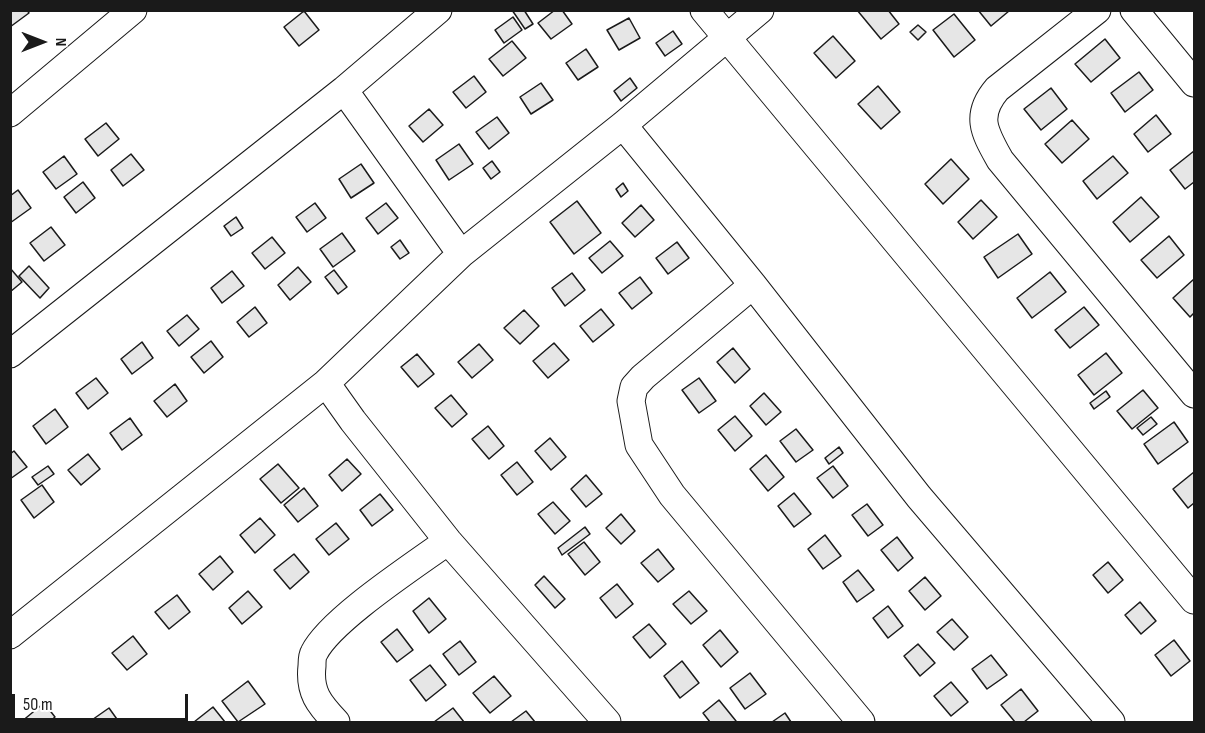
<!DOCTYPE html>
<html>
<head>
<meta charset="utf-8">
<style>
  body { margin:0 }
  #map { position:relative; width:1205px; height:733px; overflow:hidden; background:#fff; font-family:"Sofia Sans Condensed",sans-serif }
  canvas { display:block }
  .frame { position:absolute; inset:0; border:12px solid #1a1a1a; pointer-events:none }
  .north { position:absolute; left:12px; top:12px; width:60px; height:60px; -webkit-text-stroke:4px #fff; paint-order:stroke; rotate:90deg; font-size:16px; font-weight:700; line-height:24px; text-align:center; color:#1a1a1a }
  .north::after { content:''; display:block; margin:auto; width:21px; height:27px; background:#1a1a1a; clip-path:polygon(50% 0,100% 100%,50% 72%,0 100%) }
  .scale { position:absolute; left:12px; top:694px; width:176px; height:27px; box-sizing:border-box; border:3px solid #1a1a1a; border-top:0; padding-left:8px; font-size:18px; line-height:21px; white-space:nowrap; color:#1a1a1a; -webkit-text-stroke:4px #fff; paint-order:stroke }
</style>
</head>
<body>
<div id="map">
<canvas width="1205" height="733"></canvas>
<div class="frame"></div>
<div class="north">N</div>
<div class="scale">50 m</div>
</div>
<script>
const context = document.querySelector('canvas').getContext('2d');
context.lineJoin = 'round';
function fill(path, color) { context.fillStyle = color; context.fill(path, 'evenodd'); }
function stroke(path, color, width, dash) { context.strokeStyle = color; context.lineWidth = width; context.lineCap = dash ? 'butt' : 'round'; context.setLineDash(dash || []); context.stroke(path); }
const building = new Path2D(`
  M10,10H27L29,13L10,27Z
  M512,10H524L533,24L525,29Z
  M555,10H562L572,24L551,39L538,23Z
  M857,10H888L899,24L881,39Z
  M978,10H1008L1009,11L991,26Z
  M304,11L319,30L299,46L284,27Z
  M954,14L975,40L954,57L933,30Z
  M513,17L522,30L504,43L495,30Z
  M629,18L640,38L619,50L607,30Z
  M918,25L926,32L918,40L910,32Z
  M673,31L682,44L665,56L656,43Z
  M833,36L855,61L836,78L814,53Z
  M1105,39L1120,58L1091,82L1075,64Z
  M512,41L526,58L503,76L489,59Z
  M586,49L598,67L578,80L566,63Z
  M1139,72L1153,90L1125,112L1111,93Z
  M474,76L486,92L466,108L453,92Z
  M630,78L637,88L621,101L614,91Z
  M541,83L553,100L531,114L520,97Z
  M878,86L900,112L881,129L858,104Z
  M1051,88L1067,109L1041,130L1024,109Z
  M429,109L443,125L423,142L409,126Z
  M1156,115L1171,134L1148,152L1134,134Z
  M497,117L509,133L489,149L476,132Z
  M1072,120L1089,139L1062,163L1045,144Z
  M106,123L119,139L98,156L85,139Z
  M459,144L473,164L449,180L436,160Z
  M1194,151V182L1185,189L1170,170Z
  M131,154L144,170L123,186L111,170Z
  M64,156L77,174L56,189L43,172Z
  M1113,156L1128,173L1097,199L1083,181Z
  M951,159L969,179L943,204L925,184Z
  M492,161L500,172L491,179L483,168Z
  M361,164L374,183L351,198L339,179Z
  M83,182L95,198L76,213L64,197Z
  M623,183L628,191L621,197L616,189Z
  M18,190L31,208L10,223V196Z
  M1141,197L1159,217L1130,242L1113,222Z
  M981,200L997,217L973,239L958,222Z
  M577,201L601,233L574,254L550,222Z
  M315,203L326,218L307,232L296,217Z
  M386,203L398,218L378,234L366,218Z
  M641,205L654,220L635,237L622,223Z
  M236,217L243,228L231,236L224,226Z
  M51,227L65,245L44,261L30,243Z
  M342,233L355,251L333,267L320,249Z
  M1018,234L1032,254L998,278L984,257Z
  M1169,236L1184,255L1157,278L1141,260Z
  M272,237L285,253L265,269L252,253Z
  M400,240L409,253L400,259L391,247Z
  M610,241L623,256L602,273L589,258Z
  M677,242L689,258L668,274L656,258Z
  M29,266L49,288L40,298L19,276Z
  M298,267L311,282L290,300L278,285Z
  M10,268L22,282L10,292Z
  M334,270L347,287L338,294L325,277Z
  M232,271L244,286L222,303L211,288Z
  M1050,272L1066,292L1032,318L1017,298Z
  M572,273L585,290L565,306L552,288Z
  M640,277L652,293L632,309L619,293Z
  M1194,279V313L1190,317L1173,298Z
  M255,307L267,323L249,337L237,322Z
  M1084,307L1099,325L1070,348L1055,330Z
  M601,309L614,325L593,342L580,326Z
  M524,310L539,326L520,344L504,328Z
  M187,315L199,329L179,346L167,331Z
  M211,341L223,357L204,373L191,357Z
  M142,342L153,358L132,374L121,359Z
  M554,343L569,360L548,378L533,361Z
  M479,344L493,360L472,378L458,362Z
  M733,348L750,369L735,383L717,362Z
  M1106,353L1122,373L1094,395L1078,375Z
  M417,354L434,374L418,387L401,367Z
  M96,378L108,393L88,409L76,393Z
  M699,378L716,401L699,413L682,390Z
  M175,384L187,401L167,417L154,401Z
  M1143,390L1158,408L1132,429L1117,411Z
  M1106,391L1110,397L1094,409L1090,403Z
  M764,393L781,412L766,425L750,406Z
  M451,395L467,414L452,427L435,408Z
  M55,409L68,427L46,444L33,426Z
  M735,416L752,436L735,451L718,430Z
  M1151,417L1157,424L1143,435L1137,428Z
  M130,418L142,435L122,450L110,433Z
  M1174,422L1188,442L1158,464L1144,444Z
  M488,426L504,446L489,459L472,439Z
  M796,429L813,450L796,462L780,441Z
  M550,438L566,457L551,470L535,451Z
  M839,447L843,453L829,464L825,458Z
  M14,451L27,467L10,479V454Z
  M88,454L100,469L81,485L68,470Z
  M766,455L784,477L768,491L750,469Z
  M347,459L361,474L342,491L329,475Z
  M517,462L533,482L517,495L501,475Z
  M278,464L299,488L281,503L260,479Z
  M48,466L54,474L38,485L32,477Z
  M833,466L848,486L833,498L817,478Z
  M1194,472V503L1188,508L1173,489Z
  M586,475L602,494L586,507L571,489Z
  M42,485L54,502L34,518L21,500Z
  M304,488L318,506L298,522L284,505Z
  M794,493L811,514L794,527L778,506Z
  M380,494L393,510L372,526L360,510Z
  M553,502L570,521L555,534L538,514Z
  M867,504L883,525L868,536L852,515Z
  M621,514L635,531L621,544L606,528Z
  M260,518L275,535L255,553L240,535Z
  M336,523L349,539L329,555L316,539Z
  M585,527L590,534L562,555L558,548Z
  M825,535L841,556L823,569L808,549Z
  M897,537L913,558L898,571L881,550Z
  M584,542L600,562L585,575L568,554Z
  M658,549L674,569L658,582L641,563Z
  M294,554L309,572L290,589L274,570Z
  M220,556L233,572L213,590L199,574Z
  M1108,562L1123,580L1108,593L1093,575Z
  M858,570L874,590L857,602L843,582Z
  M544,576L565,599L555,608L535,585Z
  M925,577L941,596L925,610L909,591Z
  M617,584L633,604L616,618L600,598Z
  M248,591L262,607L242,624L229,608Z
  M689,591L707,611L691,624L673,604Z
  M177,595L190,612L169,629L155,612Z
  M429,598L446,619L429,633L413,611Z
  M1140,602L1156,621L1141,634L1125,615Z
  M888,606L903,626L888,638L873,618Z
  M952,619L968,637L954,650L937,632Z
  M649,624L666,644L650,658L633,637Z
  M397,629L413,650L397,662L381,642Z
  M720,630L738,652L721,667L703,645Z
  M133,636L147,654L127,670L112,653Z
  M1174,640L1190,661L1171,676L1155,655Z
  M460,641L476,662L459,675L443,654Z
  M918,644L935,663L920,676L904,656Z
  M991,655L1007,675L987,689L972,669Z
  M682,661L699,683L680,698L664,676Z
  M430,665L446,685L426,701L410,680Z
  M750,673L766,694L745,709L730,688Z
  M494,676L511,696L490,713L473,693Z
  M248,681L265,704L238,722L222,701Z
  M951,682L968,702L951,716L934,696Z
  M1021,689L1038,711L1024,722H1015L1001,705Z
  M719,700L736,721L734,722H710L703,713Z
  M44,703L55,717L49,722H21Z
  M213,707L225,722H194Z
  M109,708L119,722H89Z
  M453,708L464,722H434Z
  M526,711L535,722H511Z
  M785,713L791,722H772Z`);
const minor = new Path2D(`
  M704,10L1194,600
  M1097,10L997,89C974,116 985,133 1000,160L1194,394
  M1134,10L1194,83
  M344,90L461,254
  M10,113L133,10
  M623,125L753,285L919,497L1111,722
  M753,285L643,377L634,387L631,401L639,445L672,495L861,722
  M10,354L344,90L438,10
  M326,383L353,421L448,541L607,722
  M10,635L326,383L461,254L623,125L760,10
  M336,722C319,704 309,692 312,666C312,662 312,656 314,653C330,620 415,565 448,541`);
fill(building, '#e6e6e6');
stroke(building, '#1a1a1a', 1.5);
stroke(minor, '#1a1a1a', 29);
stroke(minor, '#fff', 27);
</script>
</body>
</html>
